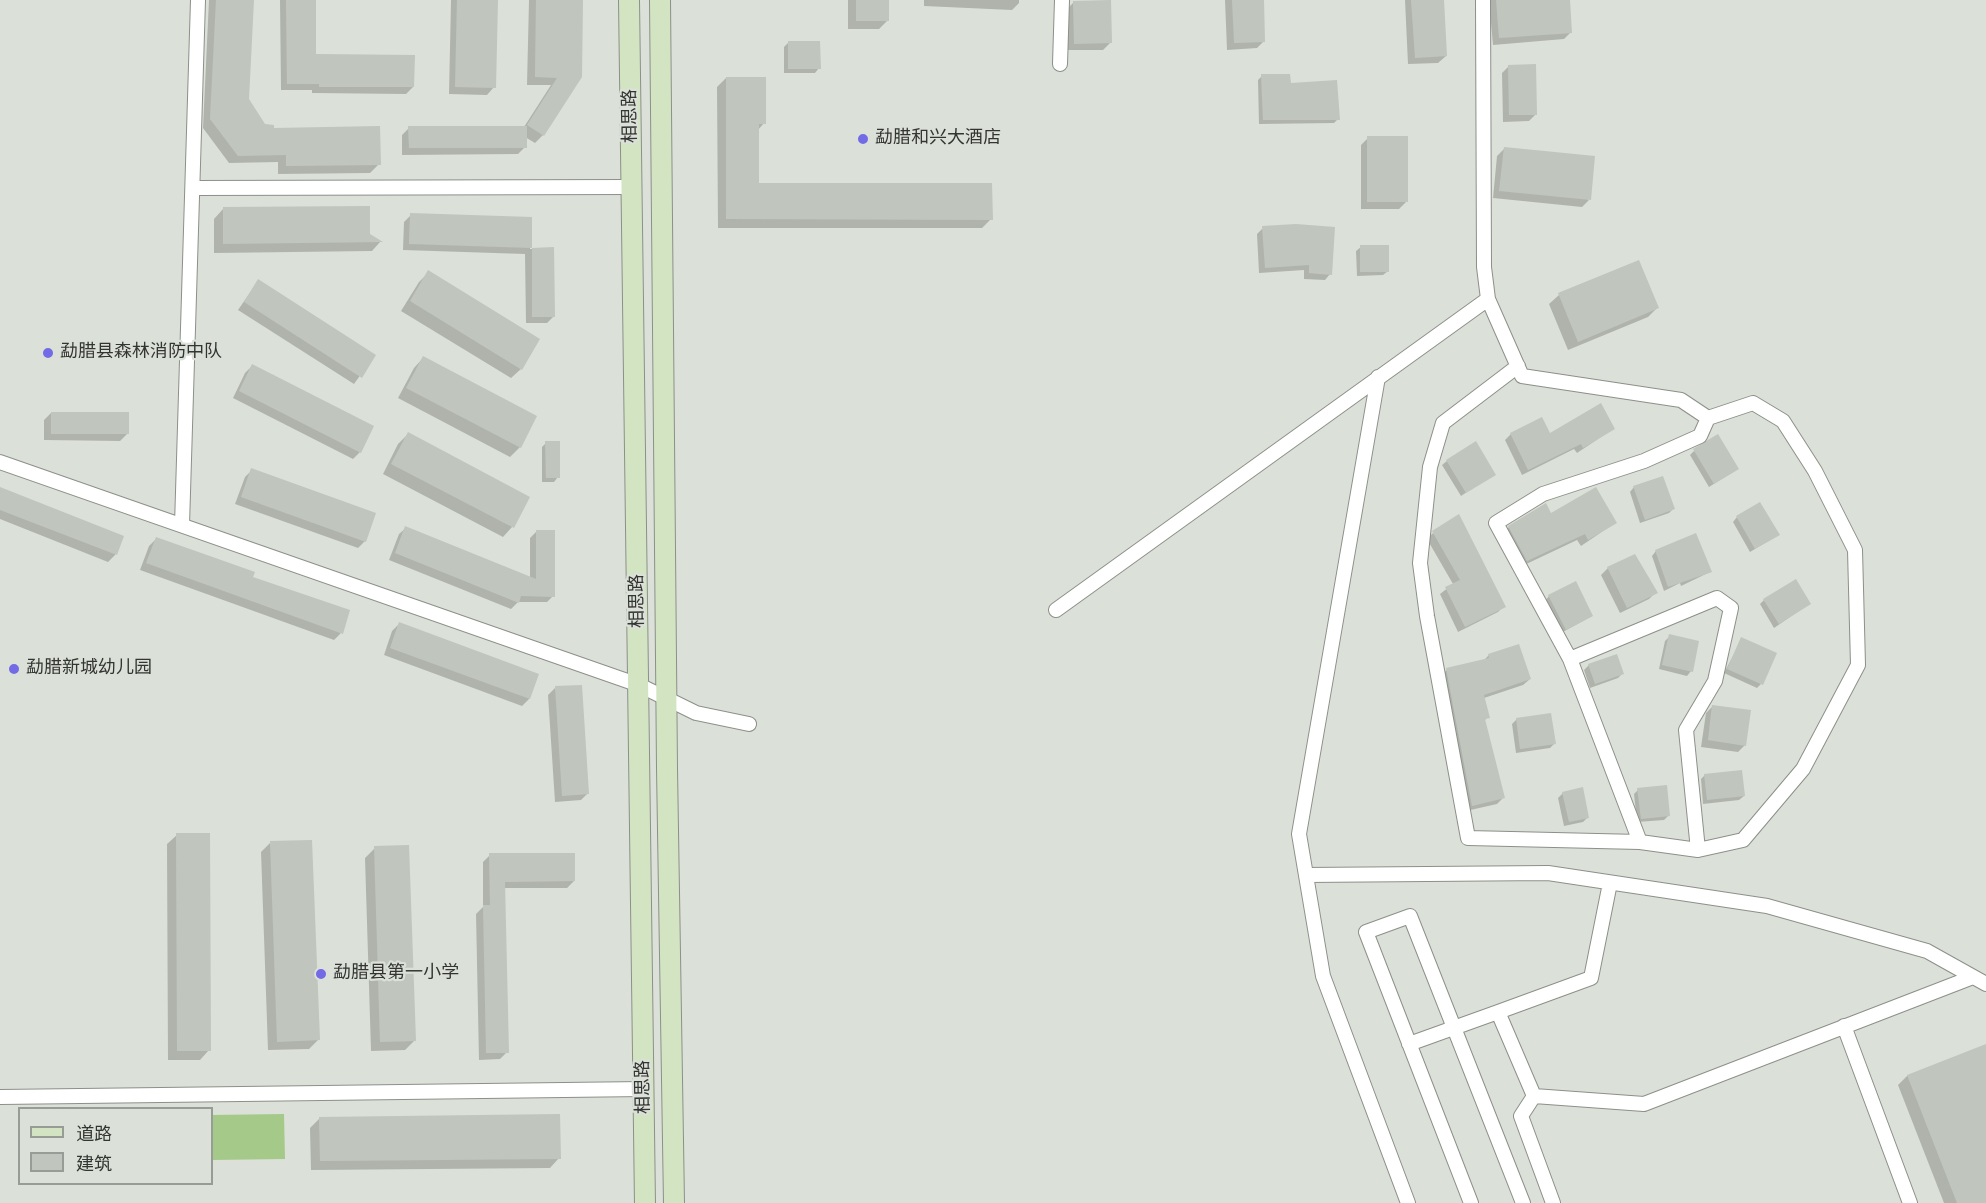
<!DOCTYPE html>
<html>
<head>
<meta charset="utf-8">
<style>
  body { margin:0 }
  #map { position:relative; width:1986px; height:1203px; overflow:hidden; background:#dbe0d8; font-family:"Nunito Sans","Noto Sans SC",sans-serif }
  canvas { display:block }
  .legend { position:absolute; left:18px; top:1107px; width:195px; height:78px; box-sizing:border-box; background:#dbe0d8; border:2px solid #989c96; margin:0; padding:8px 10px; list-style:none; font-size:18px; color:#333532 }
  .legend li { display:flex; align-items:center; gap:12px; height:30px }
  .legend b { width:30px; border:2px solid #989c96 }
</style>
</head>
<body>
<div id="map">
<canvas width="1986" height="1203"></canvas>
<ul class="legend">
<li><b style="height:8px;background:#d3e4c3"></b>道路</li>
<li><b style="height:16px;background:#c0c5bd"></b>建筑</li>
</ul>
</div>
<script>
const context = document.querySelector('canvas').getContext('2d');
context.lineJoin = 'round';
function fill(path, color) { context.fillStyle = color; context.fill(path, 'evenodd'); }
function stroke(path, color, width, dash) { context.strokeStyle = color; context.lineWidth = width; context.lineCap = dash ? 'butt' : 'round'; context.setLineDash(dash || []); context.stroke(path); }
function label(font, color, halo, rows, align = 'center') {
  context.font = font + ' "Nunito Sans","Noto Sans SC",sans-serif'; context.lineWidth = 4.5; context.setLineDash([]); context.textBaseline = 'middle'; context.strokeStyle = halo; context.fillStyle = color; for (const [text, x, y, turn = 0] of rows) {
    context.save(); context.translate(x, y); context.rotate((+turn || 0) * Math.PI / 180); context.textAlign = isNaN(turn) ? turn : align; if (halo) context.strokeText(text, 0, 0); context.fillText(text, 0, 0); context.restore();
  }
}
const green = new Path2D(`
  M284,1114L285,1159L212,1160V1115Z`);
const shadow = new Path2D(`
  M209,0H252L247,100L264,125L379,164L370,173L278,174V162L229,163L203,128Z
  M280,0H315V56L413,87L406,94L312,93V90H281Z
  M451,0H496L494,87L487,95L449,94Z
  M529,0H582L543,135L535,143L525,137V147L518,154L402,155V135L409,128L524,127L551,85H527Z
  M848,0H888V20L879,29H848Z
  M924,0H1019V3L1012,10L924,6Z
  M1225,0H1262L1264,41L1257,48L1227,50Z
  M1405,0H1443L1446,56L1438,63L1408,64Z
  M1489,0H1568L1571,32L1564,39L1493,45Z
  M1074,2L1110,43L1103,50H1068L1067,9Z
  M788,43L819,68L815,73H784V47Z
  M1509,66L1536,114L1529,121L1503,122L1502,73Z
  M1262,76L1289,85L1338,119L1334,123L1259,124L1258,80Z
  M726,78L764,123L758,130V185L991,219L982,228H718L717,87Z
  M1368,138L1406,202L1399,209H1361V145Z
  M1504,149L1589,200L1582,207L1493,198L1497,156Z
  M223,209L369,235L380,242L372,251L214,253V219Z
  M411,215L531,219L530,249H552L554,316L547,323H526L525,254L403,250L404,222Z
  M1263,228L1330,274L1325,280L1304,279V270L1259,273L1257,234Z
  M1361,247L1388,271L1383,275L1357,276L1356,251Z
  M1638,262L1657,308L1648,317L1568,350L1549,304L1559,295Z
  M429,272L521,369L511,378L401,311L419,282Z
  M258,281L374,356L354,384L238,310Z
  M423,358L535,417L520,447L510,457L398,398L414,368Z
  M252,366L360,452L353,459L233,398L245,373Z
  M51,413L127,434L120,441L44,440V420Z
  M1613,429L1577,453L1574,449L1522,475L1505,440L1511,434L1549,435Z
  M408,434L528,497L512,527L503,537L383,474L398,444Z
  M546,443L558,477L554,482H542V447Z
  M1694,451L1737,469L1709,487L1690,455Z
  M1447,461L1494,474L1461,496L1442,465Z
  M252,470L365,541L358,548L235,504L245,477Z
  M1634,487L1673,509L1669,513L1640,523L1630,492Z
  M0,489L122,537L115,555L108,562L0,519Z
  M1550,516L1615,523L1581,546L1577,540L1520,567L1502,534L1509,527Z
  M1737,517L1778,535L1750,552L1733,522Z
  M406,528L530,578V538L537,531L553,596L547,602H518L511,609L389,560L399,534Z
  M1433,533L1504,606L1498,612L1458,632L1440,594L1453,584L1427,539Z
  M156,539L251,578L341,633L334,640L140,570L149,546Z
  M1656,551L1710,572L1681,586L1680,583L1664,591L1652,556Z
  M1608,568L1656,592L1649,599L1620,613L1601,575Z
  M1549,596L1592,616L1561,633L1545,601Z
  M1764,600L1809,604L1774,628L1760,604Z
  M399,624L537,675L529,699L522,706L384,655L392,631Z
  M1670,636L1691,671L1687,676L1659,669L1665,641Z
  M1742,639L1761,684L1757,688L1724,673Z
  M1489,655L1530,679L1523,685L1484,698L1488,717L1484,721L1503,798L1497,804L1466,811L1440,676L1447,670L1483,661Z
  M1589,665L1622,674L1618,678L1590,688L1584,670Z
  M555,688L588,793L581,800L555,802L548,695Z
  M1713,706L1745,745L1738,752L1701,747L1706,713Z
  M1517,719L1554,744L1550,748L1516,753L1512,724Z
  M1705,775L1744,796L1739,800L1703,804L1701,779Z
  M1638,790L1669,815L1664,820L1637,822L1634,794Z
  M1563,793L1588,817L1583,822L1564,826L1558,798Z
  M177,835L209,1050L200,1060H168L167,844Z
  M270,843L318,1040L309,1049L268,1050L261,852Z
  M375,848L414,1041L405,1050L371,1051L365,858Z
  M490,855L574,881L567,888H504L507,1052L500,1059L479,1060L476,914L483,907V862Z
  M1986,1051V1203H1944L1898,1085L1907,1076Z
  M319,1119L559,1158L550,1168L311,1170L310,1128Z`);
const building = new Path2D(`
  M216,0H254L249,99L265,124L274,125V128L380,126L381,165L286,166V155L238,156L210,119Z
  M286,0H316V54L415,55L414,87H319V84H287Z
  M457,0H498L496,88L455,87Z
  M536,0H583L582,77L544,136L527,125L557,78L535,77Z
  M856,0H889V21H856Z
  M1111,0L1112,43L1074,44L1073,1Z
  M1232,0H1264L1265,42L1234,43Z
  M1411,0H1444L1447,56L1415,58Z
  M1496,0H1570L1572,33L1499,38Z
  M788,41H820L821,69H788Z
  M1536,64L1537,115H1509L1508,65Z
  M1261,74H1290L1291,83L1337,80L1340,120H1263Z
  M726,77H766V124H759V183H992L993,220L726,219Z
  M408,126H527V148H409Z
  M1367,136H1408V202H1367Z
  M1504,147L1595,156L1591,200L1499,191Z
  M370,206V234L383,242L223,244V207Z
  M410,213L532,217V248L409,244Z
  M1296,224L1335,227L1332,275L1309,273V265L1265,268L1262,226Z
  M1360,245H1389V272H1360Z
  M554,247L555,317H532V248Z
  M1639,260L1659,308L1578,342L1558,293Z
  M428,270L540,339L522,370L410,301Z
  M258,279L376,355L362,378L244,302Z
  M423,356L537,416L521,448L406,388Z
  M252,364L374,426L361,453L239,391Z
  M1601,403L1615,429L1583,448L1581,444L1528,470L1510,433L1542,417L1550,433Z
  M51,412H129V434H51Z
  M408,432L530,497L514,528L391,464Z
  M1718,434L1739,469L1714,484L1693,449Z
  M545,441H560V478H546Z
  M1476,441L1496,475L1466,493L1446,460Z
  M251,468L376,513L366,542L241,497Z
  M1663,476L1675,509L1645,520L1633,486Z
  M0,487L124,536L117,555L0,510Z
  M1596,487L1617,523L1588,540L1585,534L1527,561L1508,526L1546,503L1551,513Z
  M1760,502L1780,535L1755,549L1736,516Z
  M1459,514L1506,607L1465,627L1445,587L1460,580L1432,531Z
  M405,526L536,579V530H555V597L521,596L519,603L395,553Z
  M1696,533L1712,572L1668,587L1655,550Z
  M156,537L255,572L253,577L350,610L343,634L146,563Z
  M1635,554L1658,593L1627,608L1607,567Z
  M1796,579L1811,604L1779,624L1763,599Z
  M1576,581L1593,616L1566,630L1548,595Z
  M399,622L539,674L530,699L390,648Z
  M1669,634L1699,641L1693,672L1662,665Z
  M1741,637L1777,653L1763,685L1727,669Z
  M1519,644L1531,679L1484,695L1490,718L1485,719L1505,798L1472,806L1446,668L1489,658L1488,654Z
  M1617,654L1624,674L1595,684L1588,664Z
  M582,685L589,794L562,796L555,686Z
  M1712,705L1751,710L1746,746L1708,740Z
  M1551,713L1556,744L1520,749L1516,718Z
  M1742,770L1745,796L1707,800L1704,774Z
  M1667,785L1670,816L1641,819L1637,788Z
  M1583,787L1589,818L1569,822L1562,792Z
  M176,833H210L211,1051H177Z
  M312,840L320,1040L277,1042L270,841Z
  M409,845L416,1041L380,1042L374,846Z
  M489,853H575V881L505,882L509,1053H486L483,905H490Z
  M1986,1044V1203H1957L1907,1075Z
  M560,1114L561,1159L320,1161L319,1117Z`);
const minor = new Path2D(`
  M1483,0L1484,267L1488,299L1522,376L1681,400L1708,418L1700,436L1644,461L1543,494L1496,523L1570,659L1717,598L1731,608L1715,681L1686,730L1698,850
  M1060,64L1062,0
  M193,188L632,187
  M1518,366L1443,423L1430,467L1420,563L1427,616L1468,838L1640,842L1698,850L1743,840L1803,769L1858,665L1855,550L1815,471L1783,421L1753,403L1708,418
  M1378,377L1299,834L1323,976L1408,1203
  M0,462L639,685L696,713L749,724
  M182,525L198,0
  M1056,610L1488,299
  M1570,659L1640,842
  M1306,875L1548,873L1767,906L1927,951L1986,984
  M1844,1026L1910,1203
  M1409,1044L1498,1012
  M1534,1096L1644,1104L1973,977
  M0,1097L644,1089
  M1471,1203L1366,932L1410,916L1523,1203
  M1553,1203L1521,1116L1534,1096L1498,1012L1591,978L1610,883`);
const secondary = new Path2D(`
  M629,0L645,1203
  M660,0L667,768L674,1203`);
const markers = [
  [863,139,6,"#726be5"],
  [48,353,6,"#726be5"],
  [14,669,6,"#726be5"],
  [321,974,6,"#726be5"]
];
const streetNames = [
  ["相思路",631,116,-91],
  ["相思路",638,601,-91],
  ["相思路",644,1087,-91]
];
const poiNames = [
  ["勐腊和兴大酒店",875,139],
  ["勐腊县森林消防中队",60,353],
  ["勐腊新城幼儿园",26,669],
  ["勐腊县第一小学",333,974]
];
fill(green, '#a4c989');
fill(shadow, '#0003');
fill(building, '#c0c5bd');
stroke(minor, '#8c9089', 16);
stroke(secondary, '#8c9089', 22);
stroke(minor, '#fff', 14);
stroke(secondary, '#d3e4c3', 20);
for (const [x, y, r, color] of markers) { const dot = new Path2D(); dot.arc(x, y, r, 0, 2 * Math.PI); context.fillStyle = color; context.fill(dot); stroke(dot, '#dbe0d8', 2); }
label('18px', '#333532', '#dbe0d8', streetNames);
label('18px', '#333532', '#dbe0d8', poiNames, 'left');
</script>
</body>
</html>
